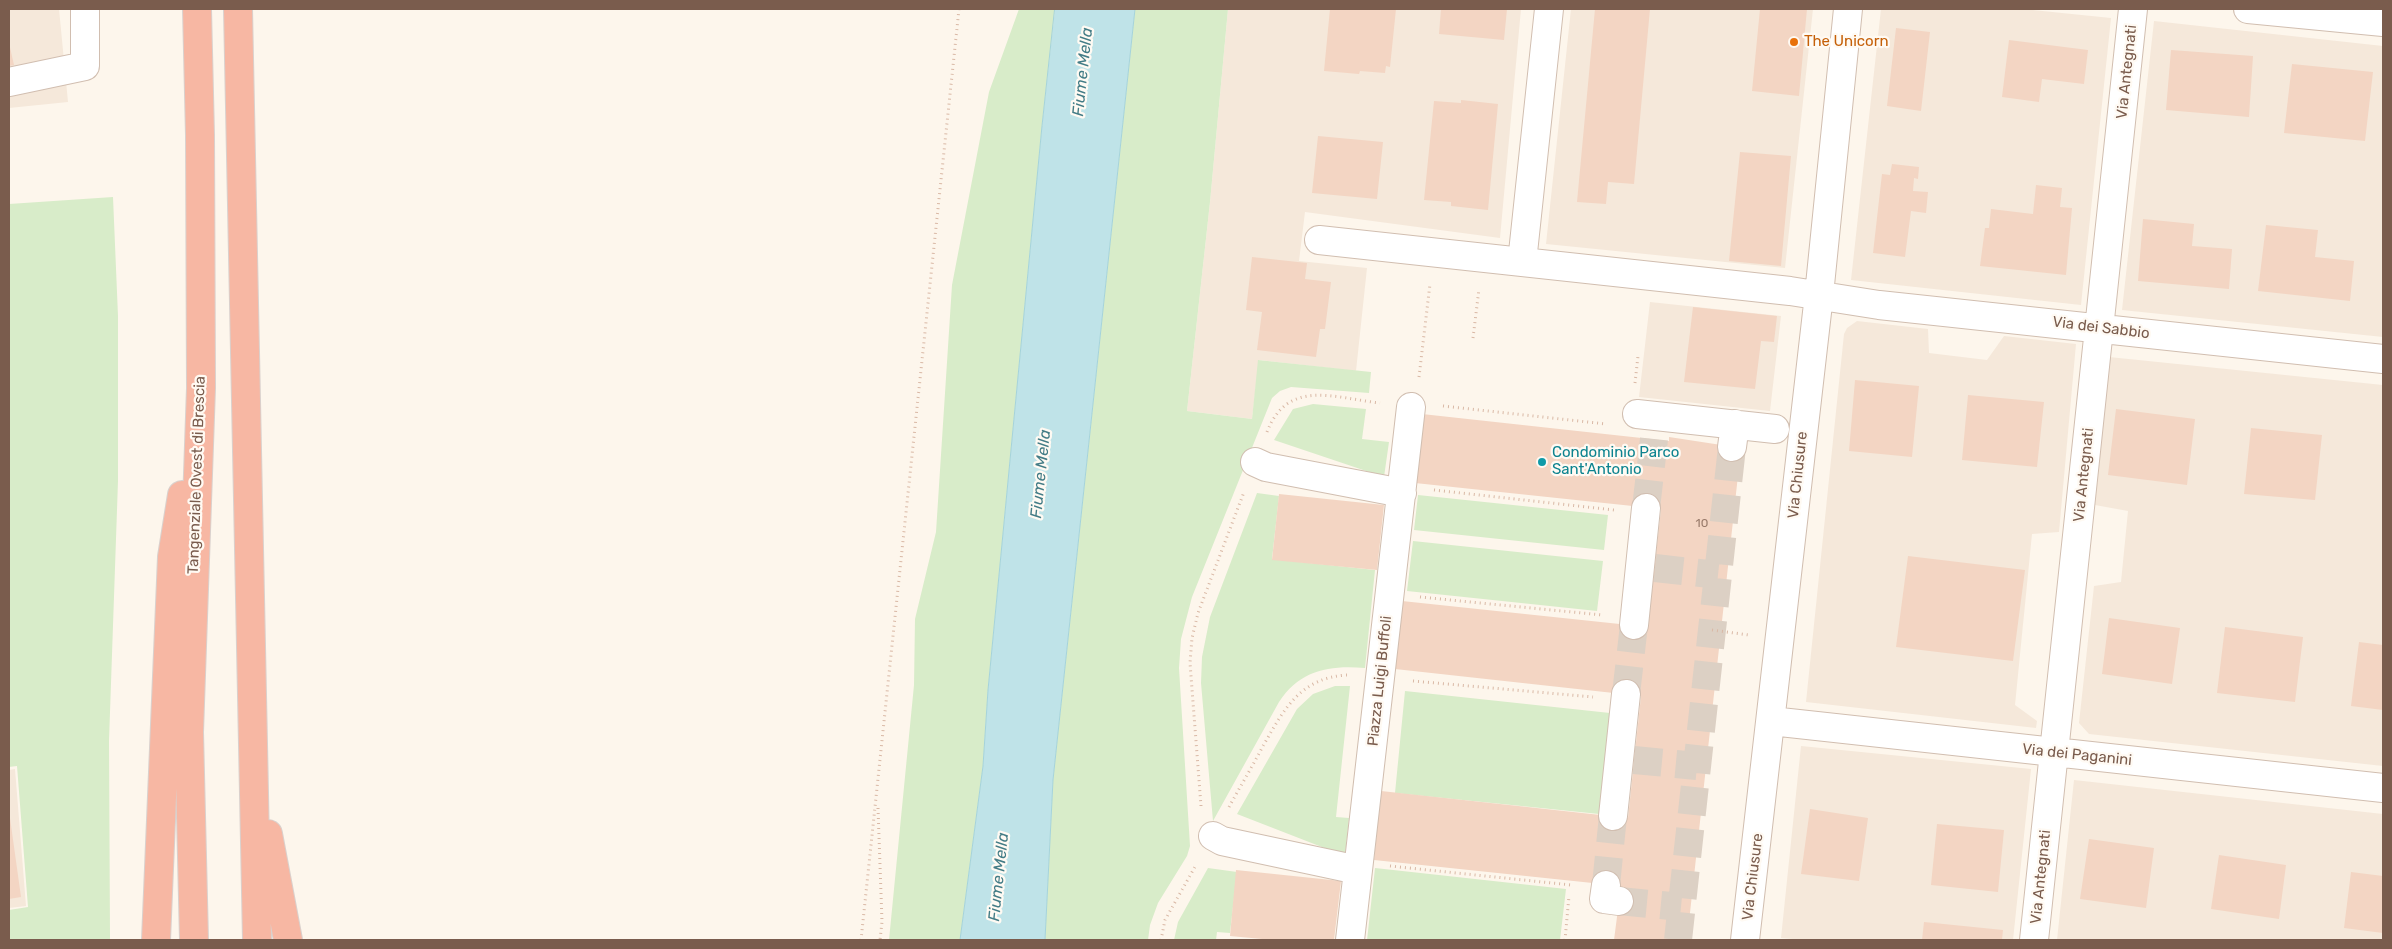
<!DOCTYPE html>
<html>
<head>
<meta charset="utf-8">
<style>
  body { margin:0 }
  #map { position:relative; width:2392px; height:949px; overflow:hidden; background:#fdf6ec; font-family:Rubik,sans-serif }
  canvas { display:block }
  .frame { position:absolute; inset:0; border:10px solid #7a5c4d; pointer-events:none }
</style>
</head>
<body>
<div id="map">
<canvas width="2392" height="949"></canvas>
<div class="frame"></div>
</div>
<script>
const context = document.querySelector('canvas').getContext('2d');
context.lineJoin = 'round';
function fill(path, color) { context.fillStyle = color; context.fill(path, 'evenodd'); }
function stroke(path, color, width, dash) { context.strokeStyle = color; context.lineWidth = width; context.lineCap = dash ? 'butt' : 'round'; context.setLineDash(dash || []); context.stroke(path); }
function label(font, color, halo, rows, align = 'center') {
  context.font = font + ' Rubik,sans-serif'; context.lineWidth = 4.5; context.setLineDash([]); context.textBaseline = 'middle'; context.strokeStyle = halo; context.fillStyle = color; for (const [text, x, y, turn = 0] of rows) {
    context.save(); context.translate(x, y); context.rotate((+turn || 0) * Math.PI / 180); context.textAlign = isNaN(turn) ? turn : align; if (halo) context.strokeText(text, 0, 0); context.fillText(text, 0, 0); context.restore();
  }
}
const residential = new Path2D(`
  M9,9H59L68,102L9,108Z
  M1228,9H1521L1500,238L1305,212L1299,261L1367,268L1356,371L1259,360L1252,419L1187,411L1210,202Z
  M1571,9H1813L1785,268L1546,244Z
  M1881,9H2023L2111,18L2081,305L1851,280Z
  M2154,21L2383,46V337L2122,310Z
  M1650,302L1781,316L1770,411L1639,397Z
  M1857,321L1928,329L1929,353L1987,360L2004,336L2076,344L2059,532L2032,534L2015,705L2037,721L2036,728L1806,702L1844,334L1847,328Z
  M2109,357L2383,385V766L2089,734L2079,723L2094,586L2121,582L2128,511L2095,505Z
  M1801,746L2031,769L2013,940H1804L1781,938Z
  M15,769L26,906L9,908V770Z
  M2074,780L2383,814V940H2057Z`);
const green = new Path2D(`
  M1019,9H1055L1042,126L988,690L983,766L960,940H889L914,685L915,619L936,532L952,285L989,92Z
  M1135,9H1228L1210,202L1187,411L1252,419L1258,360L1371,372L1369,393L1291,387L1280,391L1272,398L1192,597L1181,639L1179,668L1190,846L1187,856L1158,903L1150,925L1148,940H1045L1053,780Z
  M113,197L118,316V481L109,741L110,938V940H9V910L28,907L17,766L9,767V204Z
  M1313,404L1366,409L1362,439L1389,442L1384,477L1274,440L1293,409Z
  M1257,493L1279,496L1272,559L1375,570L1365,668C1329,665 1300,670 1279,702L1213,821L1201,683L1202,657L1210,617Z
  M1418,495L1608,515L1604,550L1414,530Z
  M1413,541L1603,561L1597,611L1407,591Z
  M1335,686H1350L1336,817L1349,818L1345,856L1237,814L1297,709L1313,694Z
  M1405,691L1610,713L1599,814L1395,793Z
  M1208,868L1237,872L1230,933L1217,932L1216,940H1174L1178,922Z
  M1375,868L1566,889L1560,940H1367Z`);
const water = new Path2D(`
  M1055,9H1135L1053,780L1045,940H960L983,766L988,690L1042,126Z`);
const building = new Path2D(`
  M1330,9H1396L1390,67L1386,66L1385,73L1360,71L1359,74L1324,71Z
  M1441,9H1507L1504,40L1439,34Z
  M1595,9H1650L1634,184L1608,182L1606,204L1577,202Z
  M1760,9H1807L1799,96L1752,91Z
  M1896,28L1930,32L1921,111L1887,106Z
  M2009,40L2088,50L2084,84L2042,79L2039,102L2002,97Z
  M9,43L14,65L9,66Z
  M2171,50L2253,56L2249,117L2166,110Z
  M2292,64L2373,72L2365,141L2284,133Z
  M1461,100L1498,104L1488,210L1451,206V202L1424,200L1434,101L1461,103Z
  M1318,136L1383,142L1377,199L1312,193Z
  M1740,152L1791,156L1781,266L1729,261Z
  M1892,164L1919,167L1918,179L1914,178L1913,191L1928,192L1926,213L1911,211L1905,257L1873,253L1882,174L1890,175Z
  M2036,185L2062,188L2060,207L2072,208L2066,275L1980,266L1985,228H1989L1991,209L2033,214Z
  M2143,219L2194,224L2192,246L2232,249L2229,289L2138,281Z
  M2266,225L2318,230L2315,257L2354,261L2350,301L2258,291Z
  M1252,257L1307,263L1305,279L1331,282L1325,329H1320L1316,357L1257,350L1262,312L1246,310Z
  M1693,307L1777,316L1774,342L1761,341L1755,389L1684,382Z
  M1855,380L1919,386L1912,457L1849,451Z
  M1968,395L2044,402L2037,467L1962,460Z
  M2116,409L2195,419L2187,485L2108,475Z
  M1422,414L1669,441V437L1741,448L1687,940H1614L1621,886L1374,860L1381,791L1628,818L1641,696L1395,669L1402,601L1648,627L1661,509L1415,483Z
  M2251,428L2322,435L2315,500L2244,494Z
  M1279,494L1384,505L1377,570L1272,560Z
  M1908,556L2025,570L2013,661L1896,647Z
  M2109,618L2180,628L2172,684L2102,674Z
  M2225,627L2303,637L2295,702L2217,693Z
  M2359,642L2383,645V710L2351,706Z
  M1810,809L1868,818L1859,881L1801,874Z
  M9,811L21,897L9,899Z
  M1937,824L2004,830L1998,892L1931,885Z
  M2089,839L2154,848L2146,908L2080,899Z
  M2219,855L2286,865L2279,919L2211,909Z
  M1236,870L1341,881L1334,940H1273L1230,936Z
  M2351,872L2383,876V933L2344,928Z
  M1924,922L2003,930L2002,940H1922Z`);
const streetTunnel = new Path2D(`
  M1646,508L1654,439
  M1655,568L1718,575
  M1626,694L1634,625
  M1634,760L1697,766
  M1606,885L1613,816
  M1619,901L1681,907
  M1678,940L1732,447`);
const path = new Path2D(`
  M1473,338L1479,289
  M1419,377L1430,284
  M1635,383L1638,356
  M1443,406L1606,424
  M1267,432C1288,378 1334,398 1380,403
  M1434,490L1614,510
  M1420,597L1602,615
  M1712,630L1749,635
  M1413,681L1593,697
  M1201,806L1190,663L1192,638L1198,613L1244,492
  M1229,807C1240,787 1252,767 1263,746C1284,710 1299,678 1347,675
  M878,808L882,922L880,940
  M1390,866L1571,885L1570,887
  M861,940L959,9
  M1161,940L1165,920L1196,865
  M1565,940L1569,896`);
const street = new Path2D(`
  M2248,9L2383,22
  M9,82L85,66V9
  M1319,240L1790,291L1879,305L2383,359
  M1522,262L1549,9
  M1637,414L1775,429
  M1732,447L1735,424
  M1255,462L1266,467L1402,493
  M1634,625L1646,508
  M1771,721L2383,788
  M1613,816L1626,694
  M1213,836L1222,841L1358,870
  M1606,885L1604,899L1619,901
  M1350,940L1411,407
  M1745,940L1819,295L1848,9
  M2034,940L2133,9`);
const highway = new Path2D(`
  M238,9L257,940
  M268,834L288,940
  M156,940L172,557L182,495
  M194,940L189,732L201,388L200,135L197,9`);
const markers = [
  [1794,42,5,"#e8710a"],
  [1542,462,5,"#0f9aa8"]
];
const numberNames = [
  ["10",1702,524]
];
const foodNames = [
  ["The Unicorn",1804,42]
];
const streetNames = [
  ["Via Antegnati",2127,72,-84],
  ["Via dei Sabbio",2101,328,7],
  ["Tangenziale Ovest di Brescia",197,475,-88],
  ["Via Chiusure",1798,475,-84],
  ["Via Antegnati",2084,475,-84],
  ["Piazza Luigi Buffoli",1380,681,-84],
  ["Via dei Paganini",2077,755,6],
  ["Via Chiusure",1753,877,-83],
  ["Via Antegnati",2041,877,-84]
];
const cultureNames = [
  ["Condominio Parco",1552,453],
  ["Sant'Antonio",1552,470]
];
const waterNames = [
  ["Fiume Mella",1083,72,-84],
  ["Fiume Mella",1041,474,-84],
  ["Fiume Mella",999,877,-84]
];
fill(residential, '#f5e8da');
fill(green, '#d8ecc9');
fill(water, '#bfe3e8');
stroke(water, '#a5d3da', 1);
fill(building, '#f3d5c3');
stroke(streetTunnel, '#dcd0c4', 28, [28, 14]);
stroke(street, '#d1beb0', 30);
stroke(highway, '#dad1cd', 30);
stroke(path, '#d9b8a5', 3, [1, 4]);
stroke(street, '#fff', 28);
stroke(highway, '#f7b7a3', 28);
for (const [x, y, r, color] of markers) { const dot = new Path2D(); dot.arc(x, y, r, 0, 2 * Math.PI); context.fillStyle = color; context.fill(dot); stroke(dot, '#fffaf3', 2); }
label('12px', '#987a6a', null, numberNames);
label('15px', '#c56008', '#fffaf3', foodNames, 'left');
label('15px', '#7a5c4d', '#fffaf3', streetNames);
label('15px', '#0d838f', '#fffaf3', cultureNames, 'left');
label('italic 16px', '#437c86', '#fffaf3', waterNames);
</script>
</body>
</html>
